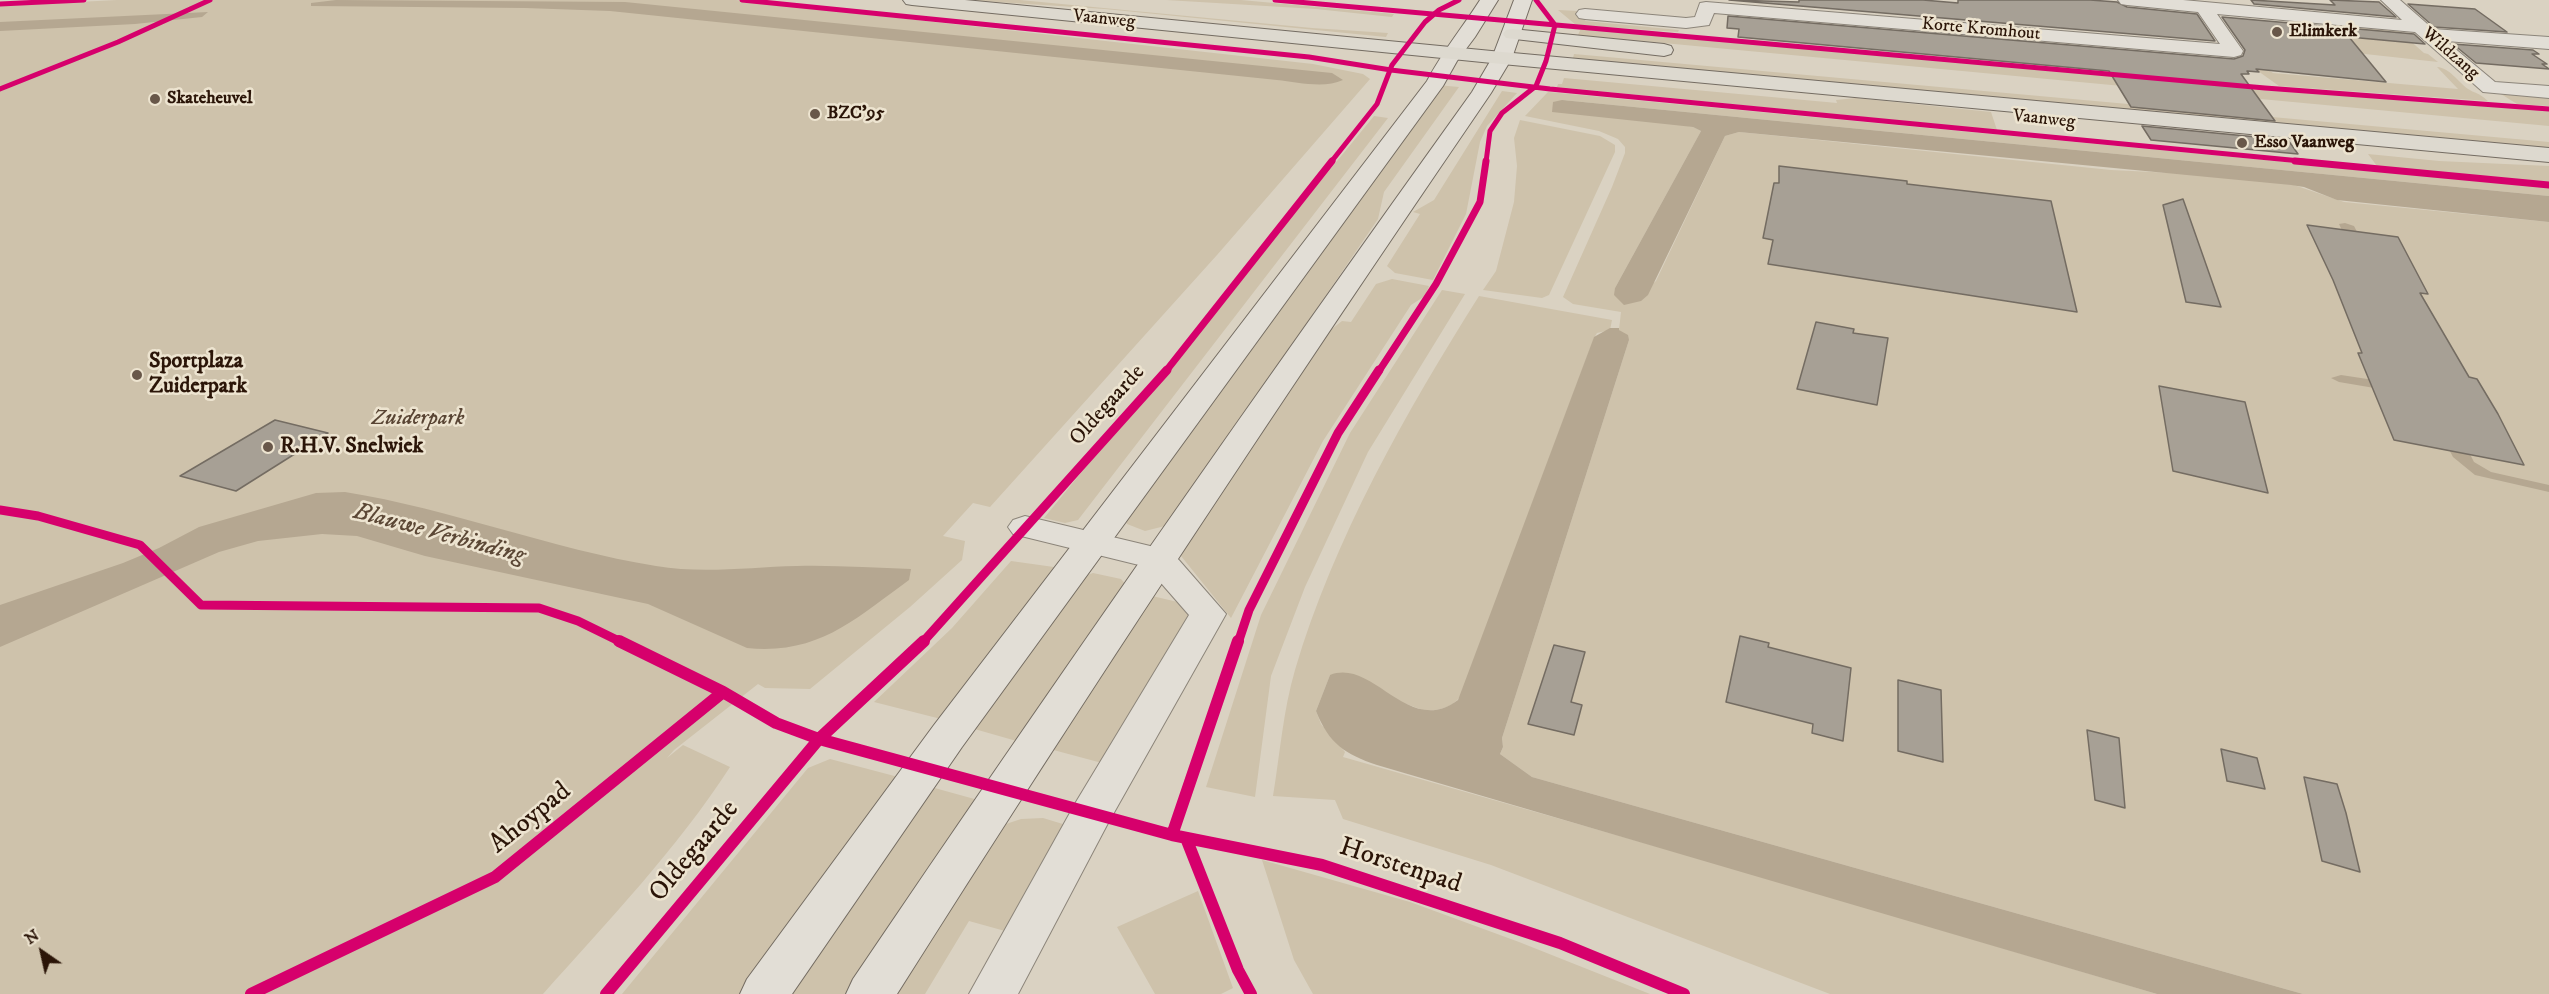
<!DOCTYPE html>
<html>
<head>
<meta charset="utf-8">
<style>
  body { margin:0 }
  #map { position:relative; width:2549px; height:994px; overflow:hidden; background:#dad2c2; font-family:"IM FELL DW Pica",serif }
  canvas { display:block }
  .north { position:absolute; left:12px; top:922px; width:60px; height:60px; -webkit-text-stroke:4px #ede4d0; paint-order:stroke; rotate:326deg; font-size:16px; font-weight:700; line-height:24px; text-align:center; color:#2b1508 }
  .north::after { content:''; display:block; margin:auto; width:21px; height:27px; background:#2b1508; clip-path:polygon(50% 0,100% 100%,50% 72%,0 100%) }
</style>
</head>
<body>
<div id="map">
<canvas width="2549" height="994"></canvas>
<div class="north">N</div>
</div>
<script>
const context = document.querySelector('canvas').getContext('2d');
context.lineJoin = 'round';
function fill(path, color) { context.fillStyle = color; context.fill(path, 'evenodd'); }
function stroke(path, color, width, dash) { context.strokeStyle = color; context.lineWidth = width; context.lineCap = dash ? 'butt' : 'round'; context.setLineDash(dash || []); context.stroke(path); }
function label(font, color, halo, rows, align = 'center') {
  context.font = font + ' "IM FELL DW Pica",serif'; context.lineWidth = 5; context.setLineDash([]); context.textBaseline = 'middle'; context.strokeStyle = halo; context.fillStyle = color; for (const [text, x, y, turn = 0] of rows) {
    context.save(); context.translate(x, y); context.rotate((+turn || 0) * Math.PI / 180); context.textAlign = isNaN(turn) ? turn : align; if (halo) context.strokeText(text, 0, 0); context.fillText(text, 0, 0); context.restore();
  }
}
const green = new Path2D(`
  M117,0H736L1313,64L1363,74L1370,79L1217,255L990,507L973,503L943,536L965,541L962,560L910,607L810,689L765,688L758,684L674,750L667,758L683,745L730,767C677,849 608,921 543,994H0V6Z
  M966,0H1020L1312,28L1388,33L1386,37L1105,9Z
  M1166,0H1241L1394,14L1392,17L1316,9Z
  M1558,10L1578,11L1577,16L1586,17L1585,21L1679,30L1678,32L1576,25Z
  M2331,23L2398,30L2424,53L2428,54L2438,62L2356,53Z
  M1581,28L2266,90L2549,110V126L1578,35Z
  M1574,54L2549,142V148L2045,103L1573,58Z
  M2237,56L2248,57L2273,73L2458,89L2437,67C2450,68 2457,81 2468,89C2476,94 2478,92 2488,101L2279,86Z
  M1564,78L1837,103L1836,100L1856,98L1991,112L1997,130L1557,87L1558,84H1562Z
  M1437,85L1459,87L1384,192L1378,219L1169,525L1145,531L1127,524L1125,520Z
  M1502,91L1517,93L1487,126L1480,142L1466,214L1433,280L1395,273L1387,266L1420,214L1413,212L1434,200Z
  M1548,92L2549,187V196L1562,100L1693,127L1701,131L1615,288L1631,302L1656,281L1725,136L1739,132L2111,170L2234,176L2294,185L2344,202L2549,222V994H2303L1532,777L1500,754L1503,747L1502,738L1629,340L1619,330L1621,312L1573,304L1563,297L1612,187L1625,153V147L1618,139L1599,131L1525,116Z
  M2501,94L2549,97V106L2517,104Z
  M1374,116L1388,118L1078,520L1065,523L1044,518Z
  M1520,120L1600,136L1615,145V152L1549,295L1542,298L1483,290L1496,271L1514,202L1517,166L1514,138Z
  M2368,154L2439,161L2549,166V182L2377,166Z
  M1392,279L1429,286L1425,296L1411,305L1323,441L1231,618L1177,551L1319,339L1342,321L1351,322L1376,284Z
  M1442,290L1465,294L1368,452L1305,587L1271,676L1255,797L1206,787L1261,615L1350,433Z
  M1479,296L1612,320L1610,330L1597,333L1594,338L1461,695C1453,708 1439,710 1425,711L1330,675L1316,711L1321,724L1345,752L1343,757L1753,874L2157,994H1830L1491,865L1343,819L1335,800L1273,796C1280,754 1283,711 1295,670C1334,538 1406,412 1479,296Z
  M1011,561L1061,568L945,720L874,702L952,628Z
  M1093,573L1121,579L1127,586L1020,742L971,728L1081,577Z
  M1148,595L1186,604L1192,612L1102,763L1046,748Z
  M830,759L902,778L740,994H622L808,768Z
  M931,787L978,800L848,994H782Z
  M1043,818L1066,825L1005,931L969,921L925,994H889L1000,826L1021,819Z
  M1262,860L1410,902L1519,942L1650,994H1313L1294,960Z
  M1198,891L1233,988L1221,994H1155L1117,927Z`);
const water = new Path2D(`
  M336,0L625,2L1332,73L1343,80C1324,89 1297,82 1277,80L610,11L525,8L311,6V3Z
  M208,12L202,17L135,24L0,31V22Z
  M1562,100L2549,196V222L2337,200L2304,187L2291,185L1739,132L1725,136L1648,295L1641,301L1624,305L1614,295L1615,288L1701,131L1693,127L1552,112L1553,102Z
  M2345,223L2354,226L2474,462L2491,472L2549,485V492L2475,475L2453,457L2426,405L2404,393L2339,382L2331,378L2341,375L2407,385L2415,384L2339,224Z
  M1610,328H1619V330L1628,335L1629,340L1502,738L1503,747L1500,754L1532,777L2303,994H2157L1377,765C1345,754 1329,744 1316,711L1330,675C1374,658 1408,738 1458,700L1594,337Z
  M345,492C451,509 551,549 656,566C702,574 751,567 797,566C835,565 874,568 911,569L909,580C855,619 819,655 747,648L648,604L425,556L357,536L322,534L258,541L219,552L0,647V605L123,563L159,548L199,527L316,493Z`);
const building = new Path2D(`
  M1729,0L1799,2V0H1923L1958,3V0H2090L2117,2L2127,7L2197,14L2215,41Z
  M2251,0L2335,5L2330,0L2379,2L2396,17L2254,4Z
  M2408,4L2475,9L2507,32L2434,27Z
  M1728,16L2234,59L2243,56L2245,50L2222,17L2414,34L2425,44L2349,37L2386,82L2256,69L2259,72L2247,71L2249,74H2241L2275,121L2131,107L2109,71L1738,37L1739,29L1727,28Z
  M2453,44L2533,50L2539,54H2532L2547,64H2542L2549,69L2476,63Z
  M2142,126L2288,140L2298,154L2151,140Z
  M1779,166L1907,181V184L2051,201L2077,312L1768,264L1773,240L1763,238L1774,183H1779Z
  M2183,199L2221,307L2186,302L2163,205Z
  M2307,225L2398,237L2428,294L2420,293L2469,377L2477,379L2498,414L2524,465L2394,440L2358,353H2362L2333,280Z
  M1816,322L1854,329L1853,333L1888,338L1877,405L1797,389Z
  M2159,386L2245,402L2268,493L2173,471Z
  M275,420L328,433L236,491L180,476Z
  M1740,636L1769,643L1768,647L1851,668L1843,741L1812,733L1813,724L1726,702Z
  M1554,645L1585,652L1571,702L1582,705L1574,735L1528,724Z
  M1898,680L1941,690L1943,762L1898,751Z
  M2087,730L2119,738L2125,808L2095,800Z
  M2221,749L2257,758L2265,789L2227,781Z
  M2304,777L2337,784L2346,813L2360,872L2322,861Z`);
const street = new Path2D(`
  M2118,0H2183L2402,20L2381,0H2400L2433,29L2549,37V49L2446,41L2495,82L2549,86V98L2483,92L2415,32L2217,14L2243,51L2241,55L2234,57L1714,13L1709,25L1686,28L1585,19L1579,18L1576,14L1579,10L1585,9L1686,18L1695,17L1700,3L1706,2L2220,44L2198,12L2127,5L2121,4Z
  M1025,516L1171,551L1226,614L1107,825L1018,994H969L1076,802L1189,615L1147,567L1013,534L1008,527L1013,520Z`);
const secondary = new Path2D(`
  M1480,0H1498L1475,37L1457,61L1443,86L962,747L792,994H740L747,979L934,725L1427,81C1442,52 1463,27 1480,0Z
  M1514,0H1532L1512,58L1491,93C1288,390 1089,690 897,994H846L853,979C1055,680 1262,385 1472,92L1492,58Z`);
const highway = new Path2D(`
  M903,0H965L1502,52L2549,148V162L1502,64L912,5L906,4Z
  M1512,29L1664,44L1671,46L1673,50L1671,54L1664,56L1506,38L1503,34L1506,30Z`);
const cyclewayFar3 = new Path2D(`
  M742,0L1309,57L1391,70L1550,89L2311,162
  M1275,0L2265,88L2549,109
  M0,4L84,0
  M0,89L118,42L210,0
  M1331,162L1377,104L1392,65L1425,22L1439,10L1459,0
  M1486,162L1490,131L1502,113L1536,86L1546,61L1555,25L1536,0`);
const cyclewayFar2 = new Path2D(`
  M2295,161L2549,185
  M1166,371L1332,161
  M1379,371L1436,284L1480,202L1486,161`);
const cyclewayFar1 = new Path2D(`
  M0,510L38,516L140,545L201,605L539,608L578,621L623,643
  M922,643L1167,370
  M1238,643L1249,610L1338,433L1379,370`);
const cycleway = new Path2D(`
  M619,641L723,692
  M1172,835L1238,641
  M1186,838L1238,970L1251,994
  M251,994L495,877L723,692L776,723L819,739L1172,835L1322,865L1560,943L1684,994
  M606,994L819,739L924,641`);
const markers = [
  [2277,32,6,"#685749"],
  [155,99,6,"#685749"],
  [815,114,6,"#685749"],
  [2242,143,6,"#685749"],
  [137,375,6,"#685749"],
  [268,447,6,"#685749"]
];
const farStreetnames = [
  ["Vaanweg",1104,20,6],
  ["Korte Kromhout",1981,30,5],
  ["Wildzang",2450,54,41],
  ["Vaanweg",2044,120,6]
];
const farPoinames = [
  ["Elimkerk",2289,32],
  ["Skateheuvel",167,99],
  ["BZC'95",827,114],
  ["Esso Vaanweg",2254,143]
];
const poiNames = [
  ["Sportplaza",149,362],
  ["Zuiderpark",149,387],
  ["R.H.V. Snelwiek",280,447]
];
const streetNames = [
  ["Oldegaarde",1108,406,-48]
];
const parkNames = [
  ["Zuiderpark",418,419]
];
const waterNames = [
  ["Blauwe Verbinding",439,535,15]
];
const nearStreetnames = [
  ["Ahoypad",531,819,-39],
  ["Oldegaarde",695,852,-50],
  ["Horstenpad",1400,867,18]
];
fill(green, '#cec2ab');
fill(water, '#b5a791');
fill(building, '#a7a095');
stroke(building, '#746c62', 1.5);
stroke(street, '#8c857a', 2);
stroke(secondary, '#746c62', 2);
stroke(highway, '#746c62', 2);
fill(street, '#e2ded6');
fill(secondary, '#e2ded6');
fill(highway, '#ddd9cf');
stroke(cyclewayFar3, '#d6006c', 5);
stroke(cyclewayFar2, '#d6006c', 7);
stroke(cyclewayFar1, '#d6006c', 9);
stroke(cycleway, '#d6006c', 12);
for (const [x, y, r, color] of markers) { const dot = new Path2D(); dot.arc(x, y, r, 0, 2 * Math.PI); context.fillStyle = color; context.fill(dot); stroke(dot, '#ede4d0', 2); }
label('18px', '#2b1508', '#ede4d0', farStreetnames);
label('bold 18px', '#2b1508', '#ede4d0', farPoinames, 'left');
label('bold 22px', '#2b1508', '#ede4d0', poiNames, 'left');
label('22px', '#2b1508', '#ede4d0', streetNames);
label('italic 22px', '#594534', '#ede4d0', parkNames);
label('italic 24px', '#5c4836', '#ede4d0', waterNames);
label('27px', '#2b1508', '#ede4d0', nearStreetnames);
</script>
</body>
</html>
